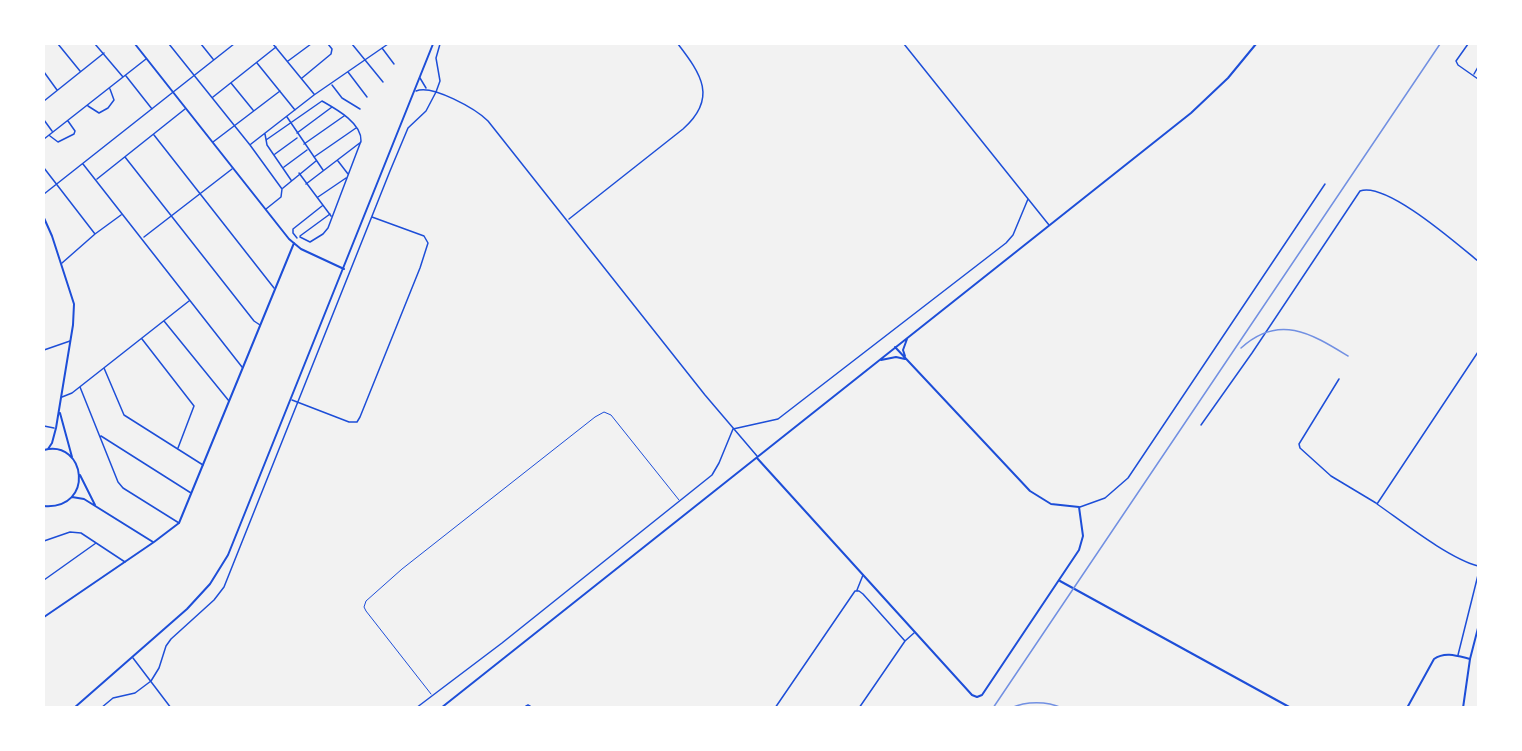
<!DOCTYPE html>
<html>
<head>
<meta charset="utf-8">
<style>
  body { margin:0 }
  #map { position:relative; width:1522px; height:751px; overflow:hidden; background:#f2f2f2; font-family:"Fira Sans",sans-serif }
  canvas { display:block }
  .frame { position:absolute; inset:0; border:45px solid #fff; pointer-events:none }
</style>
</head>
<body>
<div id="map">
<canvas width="1522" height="751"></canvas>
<div class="frame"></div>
</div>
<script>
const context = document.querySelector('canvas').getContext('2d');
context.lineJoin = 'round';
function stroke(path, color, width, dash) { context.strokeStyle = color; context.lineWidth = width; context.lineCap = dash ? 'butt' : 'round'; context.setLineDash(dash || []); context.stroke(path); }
const service = new Path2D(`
  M431,694L366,611L364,607L366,601L402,569L595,417L604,412L611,415L679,500`);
const minor = new Path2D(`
  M58,44L80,71
  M95,44L123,77
  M169,44L250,145L282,189L281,197L266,209
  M201,44L213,59
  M273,44L314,94
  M352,44L383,82
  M904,44L1049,225
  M1468,44L1456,61L1458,65L1478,79
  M382,48L394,64
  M288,61L311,44
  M257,63L295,110
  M44,72L57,90
  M348,72L367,97
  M1474,74L1478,67
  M126,76L152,109
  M302,78L331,54L332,49L328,44
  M420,78L426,88
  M231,83L253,110
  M332,85L342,98L360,109
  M416,91C432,84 476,109 488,121L705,395L757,456
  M213,97L276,47
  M44,101L104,53
  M88,106L99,113L108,108L114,100L110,89
  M287,117L323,170
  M44,120L52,131
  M297,133L332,107
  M265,134L267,145L291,180
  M154,135L274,288
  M50,136L58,142L74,134L75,131L68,121
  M44,139L146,59
  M266,140L322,101C336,109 362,123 361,141L328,228L323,234L310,242L300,237
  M213,142L280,91
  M251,144L314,95L388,44
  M304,144L344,116
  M275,154L297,138
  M125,157L254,321L260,325
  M314,157L356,128
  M338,161L348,174
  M83,164L242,367
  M284,167L307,150
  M44,168L95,234
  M299,173L331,216
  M97,179L185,109
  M306,184L361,142
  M283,188L316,161
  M44,194L234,44
  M318,197L346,178
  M569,219L683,129C718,98 701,74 678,44
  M300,236L330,214
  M144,237L232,169
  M297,238L293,233V229L322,206
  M62,263L95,234L121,215
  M164,321L229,401
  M142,339L194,406L178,448
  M44,350L70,341
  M1478,352L1377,504C1403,522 1448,558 1478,566
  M104,368L124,415L203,465
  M1339,379L1299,444L1300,448L1331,476L1376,503
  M80,387L118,482L123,488L179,523
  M62,397L72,393L189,301
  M292,400L349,422H357L360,417L420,268L428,243L424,236L372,217
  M1201,425L1252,353L1360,191C1386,181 1457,244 1478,261
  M44,426L54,428
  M101,436L191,493
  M1080,507L1105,498L1128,478L1325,184
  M44,541L70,532L81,533L125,562
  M44,580L96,543
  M857,590L863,575
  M1458,655L1478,575
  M133,658L171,708
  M101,708L113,698L135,693L151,681L159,668L166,646L171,639L214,600L224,587L390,171L408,128L426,111L436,92L440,81L436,58L440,44
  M416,708L502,643L712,475L719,463L733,429L778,419L1006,243L1013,235L1028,199
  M523,708L528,705L533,708
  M775,708L855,591H859L863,594L905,641
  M859,708L905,641L914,633`);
const tertiary = new Path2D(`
  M135,44L289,239L301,249L344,269
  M44,218L52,236L74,304L73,325L56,428L52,443L48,449
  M905,356L903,350L907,339
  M881,360L896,357L905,359
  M60,413L72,457
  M44,450C86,439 95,510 44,506
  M757,458L972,695L977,697L982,695L1079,550L1083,536L1079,507L1051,504L1030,491L895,347
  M80,475L95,505
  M72,497L84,499L153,542
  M1060,581L1291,708
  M44,617L154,542L179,523L294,243
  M441,708L1191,113L1228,78L1256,44
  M1407,708L1434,659C1445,651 1458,656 1470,659`);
const secondary = new Path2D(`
  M74,708L187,609L210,584L228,555L433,44
  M1463,708L1470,659L1478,628`);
const rail = new Path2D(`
  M1241,348C1279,313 1312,334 1348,356
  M993,708L1440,44
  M1011,708C1026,701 1047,701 1062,708`);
stroke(service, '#1d4ed8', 1);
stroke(minor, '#1d4ed8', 1.5);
stroke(tertiary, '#1d4ed8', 2);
stroke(secondary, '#1d4ed8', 2);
stroke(rail, '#7290e2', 1.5);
</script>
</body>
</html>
